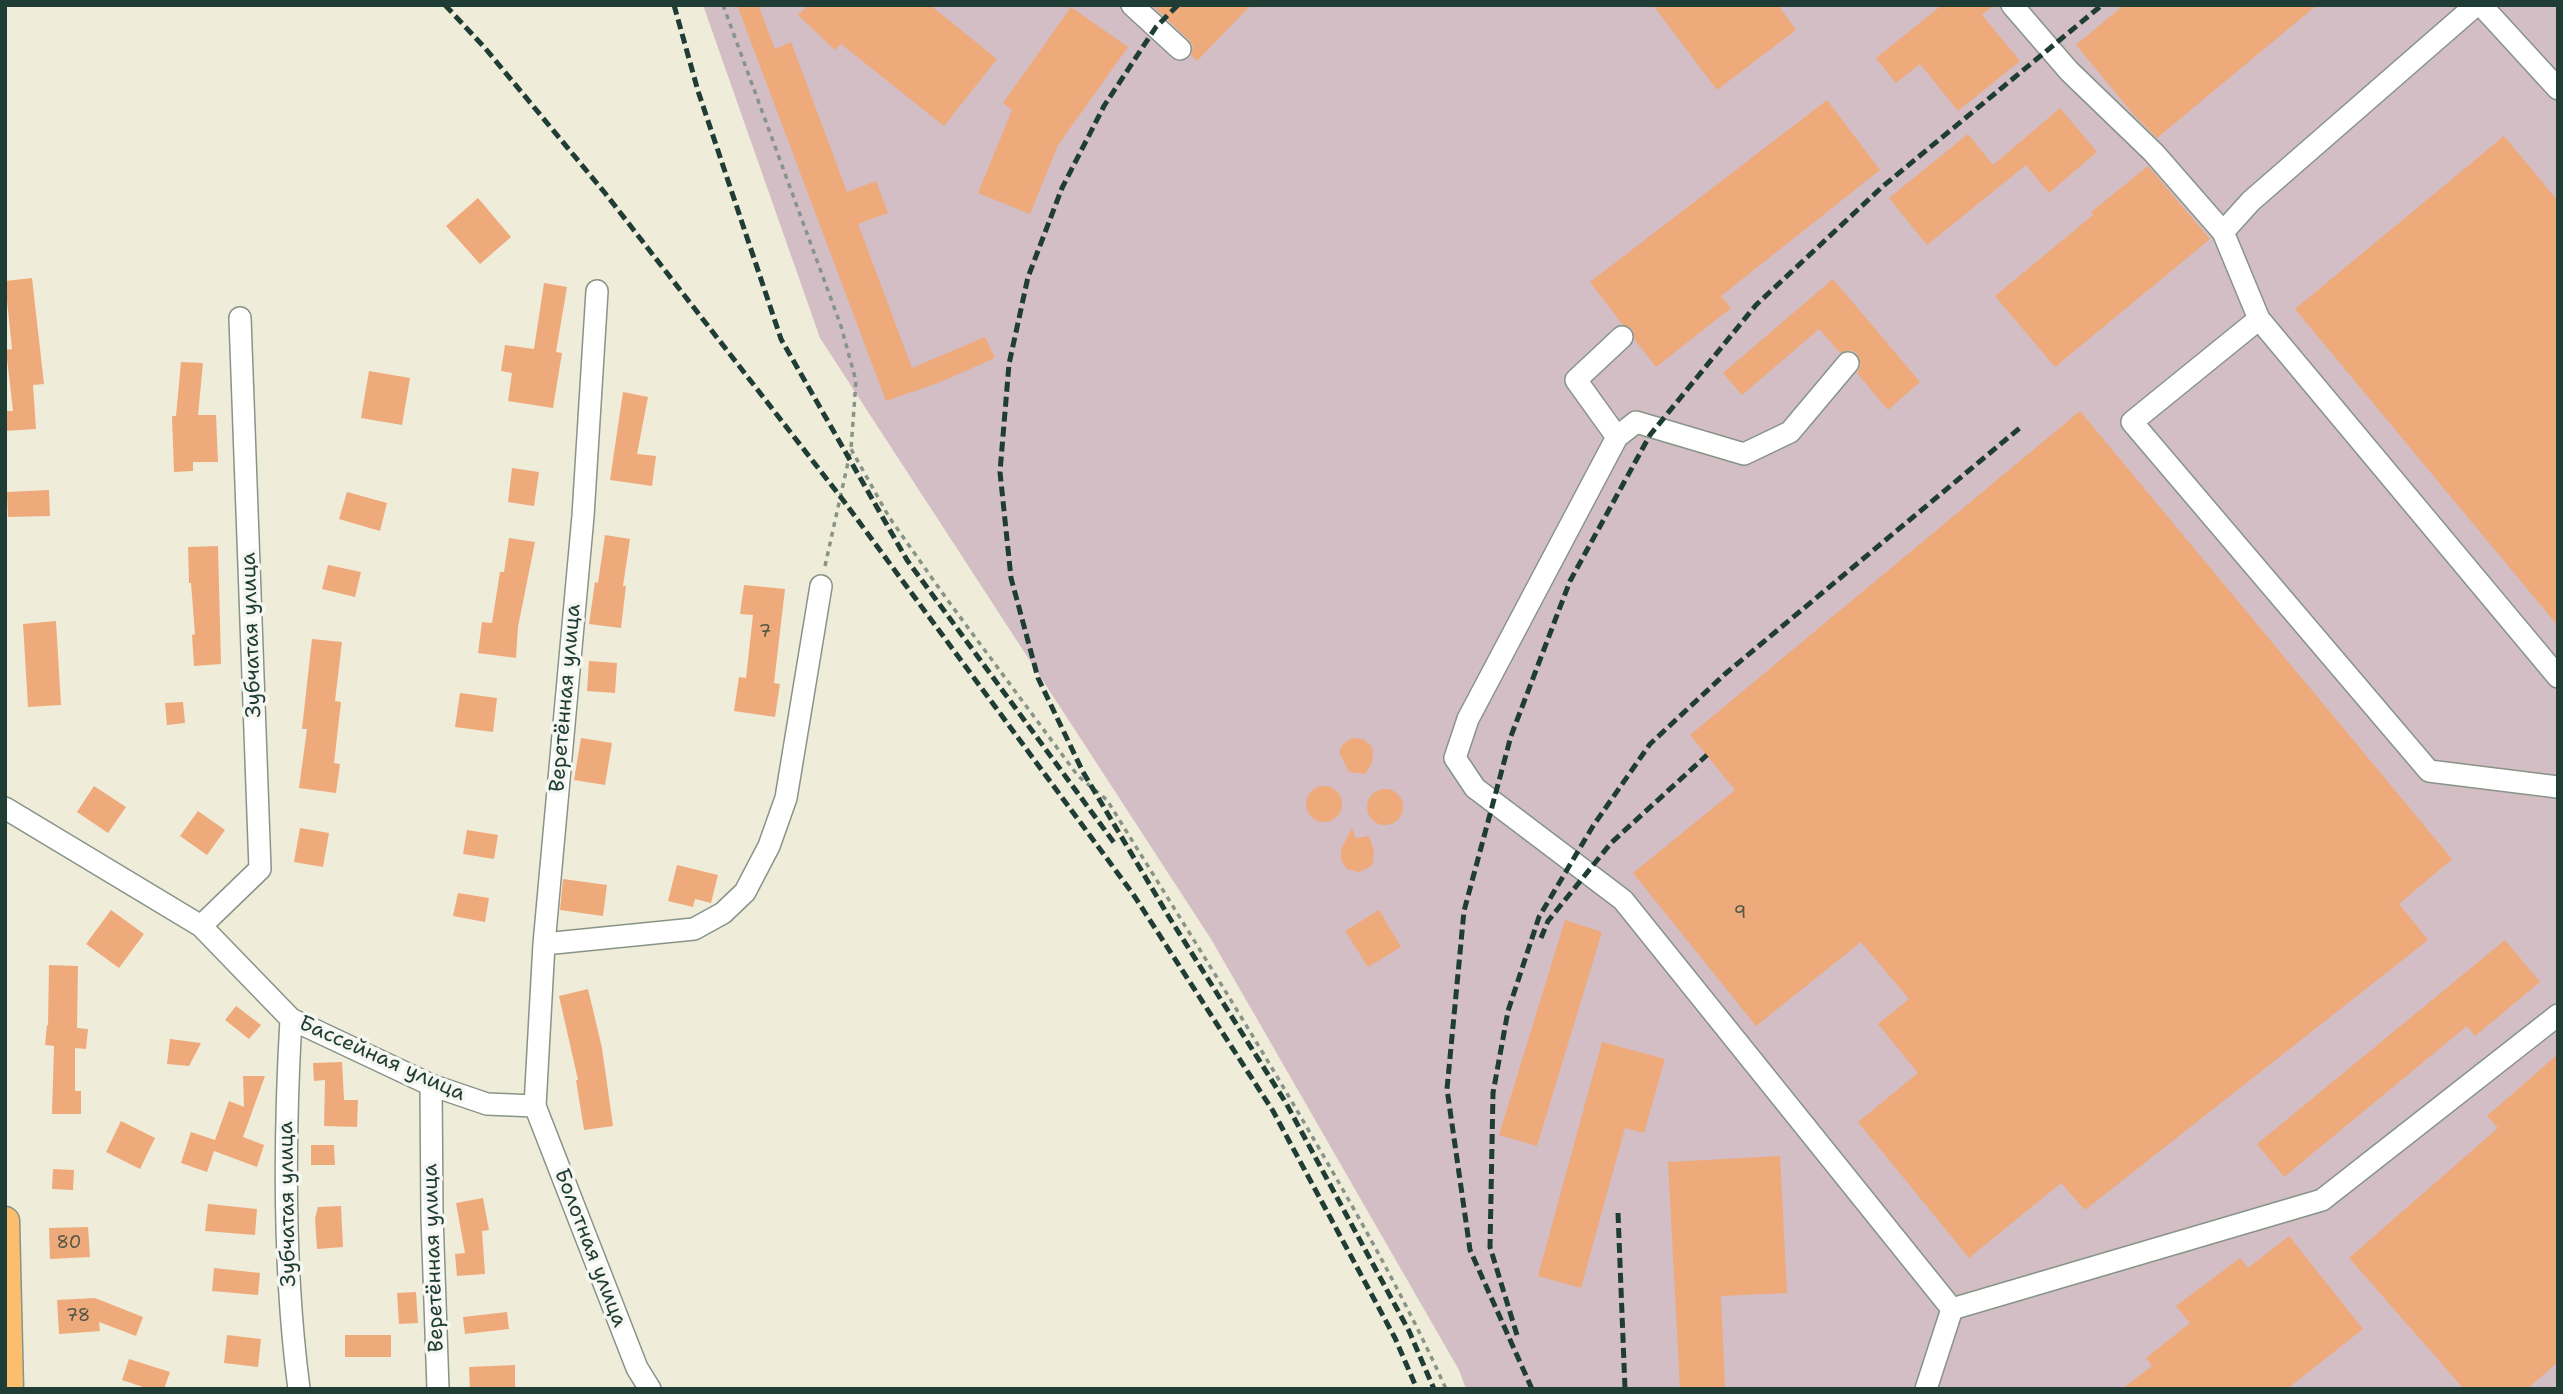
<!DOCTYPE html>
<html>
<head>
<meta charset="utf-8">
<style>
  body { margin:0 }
  #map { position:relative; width:2563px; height:1394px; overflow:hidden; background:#efecda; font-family:"Shantell Sans",sans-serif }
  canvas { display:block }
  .frame { position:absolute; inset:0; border:7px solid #1f3d34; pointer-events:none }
</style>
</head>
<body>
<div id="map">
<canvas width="2563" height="1394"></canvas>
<div class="frame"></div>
</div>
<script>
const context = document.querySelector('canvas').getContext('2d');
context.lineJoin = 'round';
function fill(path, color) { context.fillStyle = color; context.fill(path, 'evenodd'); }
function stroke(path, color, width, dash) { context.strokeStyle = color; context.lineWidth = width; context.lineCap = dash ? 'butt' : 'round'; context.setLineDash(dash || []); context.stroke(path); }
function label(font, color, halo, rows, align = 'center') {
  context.font = font + ' "Shantell Sans",sans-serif'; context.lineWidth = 7; context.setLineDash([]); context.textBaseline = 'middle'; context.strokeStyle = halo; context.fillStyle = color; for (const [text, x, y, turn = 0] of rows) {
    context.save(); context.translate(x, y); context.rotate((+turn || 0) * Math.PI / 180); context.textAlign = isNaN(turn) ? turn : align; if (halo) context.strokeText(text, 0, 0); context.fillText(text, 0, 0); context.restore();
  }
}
const industrial = new Path2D(`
  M703,5H2558V1389H1466L1459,1370L1211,939L820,338Z`);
const building = new Path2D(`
  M737,5H758L775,49L791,42L847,192L876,181L888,213L858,224L912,368L985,337L995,358L938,383L886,401Z
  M808,5H930L997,59L944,126L841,44L835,50L798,15Z
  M1152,5H1251L1197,61L1191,55L1193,46L1189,40Z
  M1653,5H1778L1796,30L1717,90Z
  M1942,5H1994L1982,15L2020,61L1958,111L1920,64L1896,83L1876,58Z
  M2124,5H2317L2157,138L2134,115L2076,45Z
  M1071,7L1128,47L1058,145L1030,214L978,193L1012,110L1003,103Z
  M1827,100L1880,170L1721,296L1731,308L1656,367L1635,340L1632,329L1622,324L1590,282Z
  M2060,108L2097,152L2049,193L2026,165L1927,245L1889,198L1968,134L1993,165Z
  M2504,136L2558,201V626L2295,309Z
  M2148,166L2210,239L2055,367L1995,296L2093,215L2091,212Z
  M478,198L511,237L480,264L446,226Z
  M32,278L44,384L33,385L36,429L5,431V411H13L6,350L12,349L5,281Z
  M1833,279L1920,382L1888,410L1857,373L1861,365L1857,353L1850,350L1840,353L1819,329L1742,395L1723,373Z
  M544,283L567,287L556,352L562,353L553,408L508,401L512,373L501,371L505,345L534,349Z
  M181,362L203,363L198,415H216L218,462H193V471L174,472L172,416H176Z
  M369,371L410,378L402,425L361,418Z
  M623,392L648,397L637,454L656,456L652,486L610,480Z
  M2080,411L2452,859L2399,904L2428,940L2085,1210L2061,1183L1969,1258L1858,1122L1918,1073L1878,1024L1909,999L1861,942L1756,1026L1633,873L1735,790L1690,735Z
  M512,468L539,472L534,506L508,502Z
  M49,490L50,516L8,517L7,492Z
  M347,492L387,503L380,531L339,519Z
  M605,535L630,539L623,586H626L621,628L589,624L595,582L598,583Z
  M509,538L535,542L518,627L516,658L478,653L482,622L492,623L500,572H504Z
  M218,546L221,664L194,666L192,635L195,634L191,583H189L188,547Z
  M328,565L361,572L355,597L322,589Z
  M744,585L785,589L774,683L780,684L775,717L734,711L739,677L746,678L753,615L740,614Z
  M56,621L61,705L28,707L23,624Z
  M312,639L342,642L335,701L341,702L334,763L340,764L336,793L299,788L307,729H302Z
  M589,661L617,663L615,693L587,691Z
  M460,693L497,698L493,732L455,727Z
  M183,702L185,723L167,725L165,703Z
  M581,738L612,743L605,785L574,780Z
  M1352,738L1363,739L1371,746L1373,751L1372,763L1365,774L1349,772L1339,752L1343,744Z
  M94,786L126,807L108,833L77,812Z
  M1306 804a18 18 0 1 1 36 0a18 18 0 1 1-36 0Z
  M1367 807a18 18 0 1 1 36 0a18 18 0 1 1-36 0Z
  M198,811L225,830L207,855L180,836Z
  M300,828L329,833L323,867L294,862Z
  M1352,828L1356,838L1369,836L1374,851L1373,863L1370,867L1359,872L1347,869L1341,860V849Z
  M467,830L498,835L494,859L463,854Z
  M677,865L718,875L711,903L695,899L693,907L668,901Z
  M563,879L607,885L603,916L560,910Z
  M458,893L489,898L485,922L453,916Z
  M111,910L144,934L119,968L86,944Z
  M1379,910L1401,947L1368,967L1345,931Z
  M1565,920L1602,932L1537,1146L1499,1135Z
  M2505,940L2540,982L2475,1036L2467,1026L2284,1177L2257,1144Z
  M49,965L78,966L77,1028L88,1029L86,1049L75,1048V1091H81V1114H52L54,1046L45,1045L47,1025H48Z
  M588,989L602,1048L613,1126L584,1130L576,1080H578L559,996Z
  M236,1006L261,1025L249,1039L225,1020Z
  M170,1039L201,1043L189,1066L167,1064Z
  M1602,1042L1665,1059L1644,1133L1625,1128L1581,1288L1538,1276Z
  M2558,1054V1362L2527,1389H2464L2349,1258L2498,1128L2487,1116Z
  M342,1062L344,1100H358L357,1127L324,1126L325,1080L314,1081L313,1063Z
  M243,1076H265L243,1137L264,1145L257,1167L214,1151L207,1172L181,1163L191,1132L215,1140L229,1101L244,1107Z
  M121,1121L155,1138L140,1169L106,1152Z
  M311,1145H334L335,1165H311Z
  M1780,1156L1787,1293L1721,1296L1725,1389H1680L1668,1162Z
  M53,1169L74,1170L73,1190L52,1189Z
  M483,1198L489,1230L482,1231L485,1274L457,1276L455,1254L465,1253L456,1203Z
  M208,1204L257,1209L255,1235L205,1231Z
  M341,1206L343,1247L317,1249L315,1218L318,1207Z
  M88,1227L90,1257L50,1259L49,1228Z
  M2289,1236L2363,1329L2287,1389H2122L2152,1366L2146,1358L2190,1323L2176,1306L2240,1258L2248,1268Z
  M214,1268L260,1273L258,1295L212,1291Z
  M416,1292L418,1323L399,1324L397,1293Z
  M95,1298L143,1317L136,1336L99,1322L100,1331L59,1334L57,1300Z
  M507,1312L509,1329L465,1334L463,1317Z
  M227,1335L261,1339L258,1367L224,1363Z
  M345,1335H391V1357H345Z
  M129,1359L170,1372L164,1389H149L122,1380Z
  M515,1365V1388L470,1389L469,1367Z`);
const path = new Path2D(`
  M723,5L841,326L856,381L851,449
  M825,566L851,449L889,517L946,598L1078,776L1107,800C1175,910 1244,1019 1309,1131C1358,1215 1406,1300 1446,1389`);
const minor = new Path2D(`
  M1132,5L1180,49
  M2012,5L2069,71L2154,153L2223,232L2259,319L2558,677
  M2481,5L2558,89
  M2223,232L2251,201L2476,5
  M597,291L583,516L544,944L535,1106L637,1368L650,1389
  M2259,319L2132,422L2429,771L2558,787
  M1622,337L1576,380L1617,437L1468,719L1455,758L1475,788L1623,900L1952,1309
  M1617,437L1636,422L1744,454L1790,432L1848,363
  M5,808L201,926L291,1019L431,1085L487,1104L535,1106
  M201,926L260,869L240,318
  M544,944L694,929L723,913L745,892L769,846L786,798L821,586
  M291,1019C284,1141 283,1268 299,1389
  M431,1085L432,1216L438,1389
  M1926,1389L1952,1309L2322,1200L2558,1015`);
const major = new Path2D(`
  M5,1221L9,1389`);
const rail = new Path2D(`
  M445,5L485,48L605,193L843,500L1133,894L1273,1111L1395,1338L1417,1389
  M674,5L698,91L781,339L907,560L1115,844
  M1178,5L1156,27L1104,106L1062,188L1028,277L1009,364L1000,472L1011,578L1038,678L1083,772L1169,917L1286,1103L1409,1331L1434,1389
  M1541,938L1548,921L1611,843L1707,755
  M1618,1213L1625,1389
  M1517,1335L1490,1247L1493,1093L1508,1011L1539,917L1593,826L1650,744L1725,674L2021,427
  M1532,1389L1470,1250L1447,1089L1464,911L1511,736L1570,581L1650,435L1756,305L1882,187L2102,5`);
const numberNames = [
  ["7",765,632],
  ["9",1740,913],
  ["80",69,1243],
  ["78",78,1316]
];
const streetNames = [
  ["Зубчатая улица",252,635,-92],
  ["Веретённая улица",566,698,-85],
  ["Бассейная улица",382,1059,24],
  ["Зубчатая улица",288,1204,-91],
  ["Болотная улица",590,1248,69],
  ["Веретённая улица",434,1258,-92]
];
fill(industrial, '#d2bec4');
fill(building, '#efaa7c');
stroke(minor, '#879487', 24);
stroke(major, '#879487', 31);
stroke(path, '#879487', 3.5, [5, 5]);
stroke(minor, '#fff', 21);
stroke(major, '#fbbd6e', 28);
stroke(rail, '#1f3d34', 5, [10, 5]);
label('18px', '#535846', null, numberNames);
label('21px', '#1f3d34', '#f6f6f2', streetNames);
</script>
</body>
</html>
